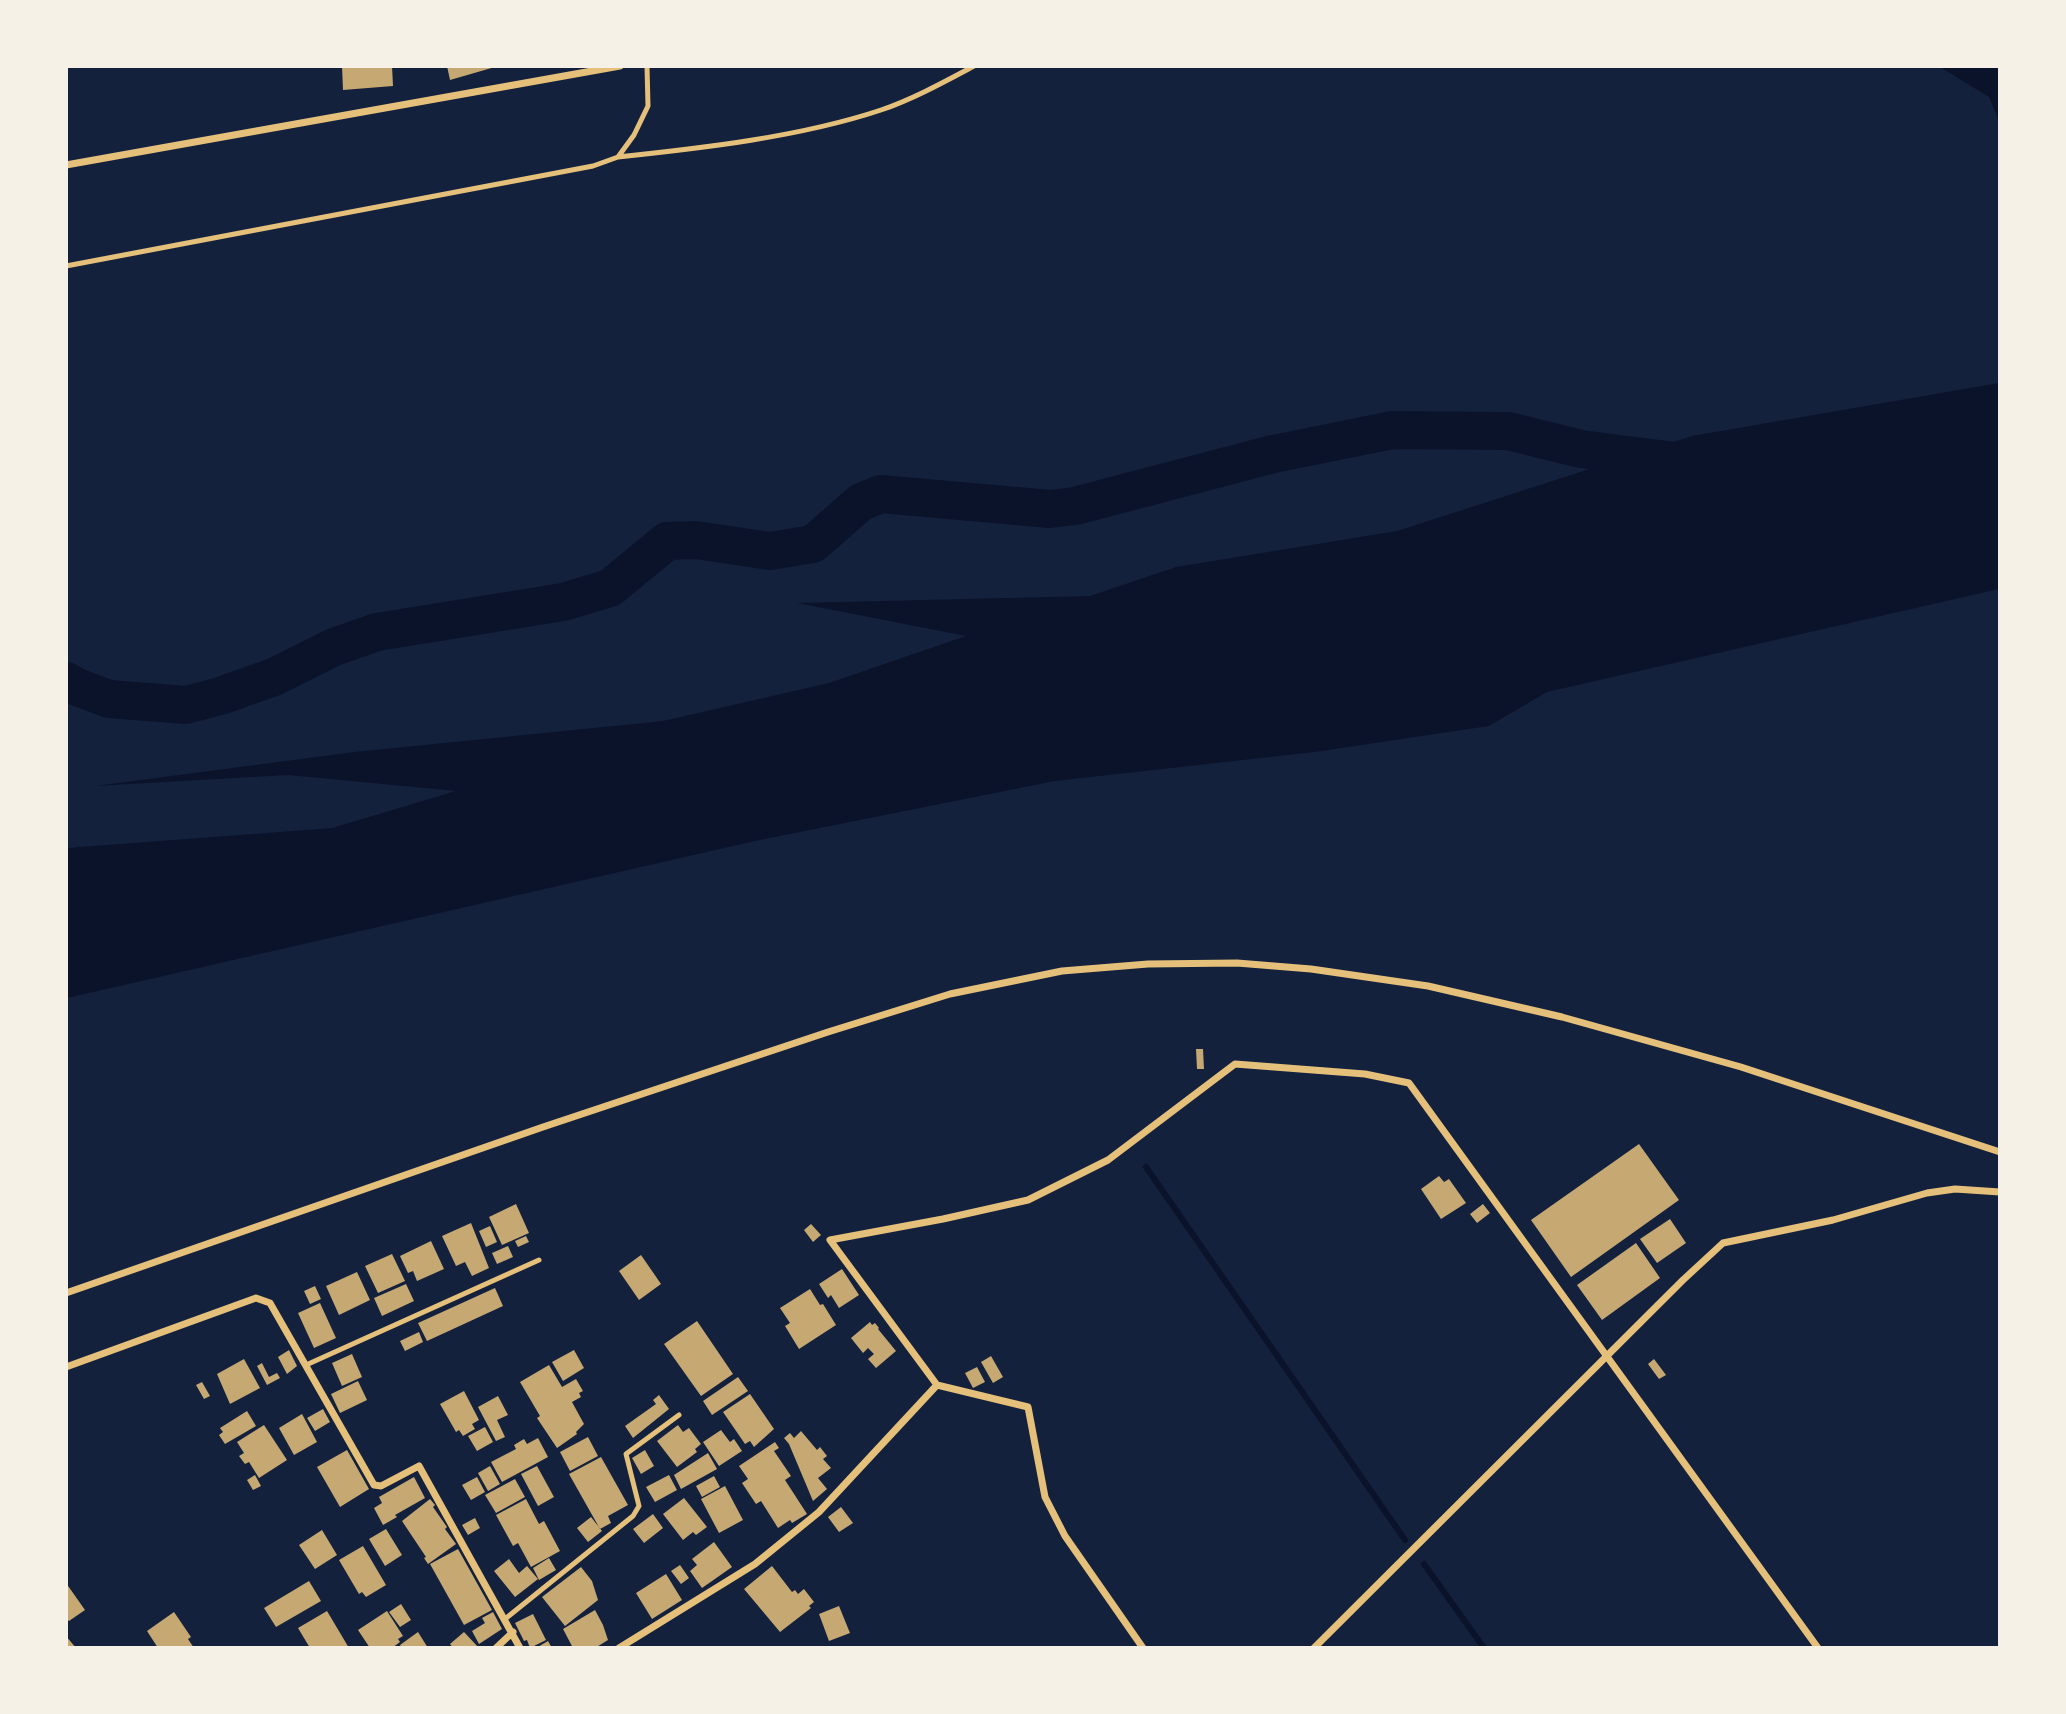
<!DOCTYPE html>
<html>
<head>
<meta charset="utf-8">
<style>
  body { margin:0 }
  #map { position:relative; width:2066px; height:1714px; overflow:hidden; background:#14213d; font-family:Poppins,sans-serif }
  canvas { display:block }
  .frame { position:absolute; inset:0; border:68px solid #f6f1e7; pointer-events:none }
</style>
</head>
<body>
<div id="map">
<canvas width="2066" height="1714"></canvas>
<div class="frame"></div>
</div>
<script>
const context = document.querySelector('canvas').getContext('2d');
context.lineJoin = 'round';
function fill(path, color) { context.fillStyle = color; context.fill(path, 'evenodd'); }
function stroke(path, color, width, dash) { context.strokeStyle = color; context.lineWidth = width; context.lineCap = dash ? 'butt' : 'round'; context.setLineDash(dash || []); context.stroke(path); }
const water = new Path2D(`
  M1940,67H1999V121L1989,97Z
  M1999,383V589L1547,692L1489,726L1315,752L1055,781L755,841L67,998V848L332,828L456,791L288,775L95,786L354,752L663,721L829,683L966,636L797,603L1090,596L1176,567L1397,531L1692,436Z`);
const stream = new Path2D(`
  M1146,1167L1405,1540
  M1424,1564L1484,1648`);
const river = new Path2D(`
  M66,681L77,687L109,699L186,705L220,696L274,677L334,647L377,632L563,602L610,588L667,541L696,540L770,551L813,544L861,502L881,494L1050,509L1075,506L1273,454L1392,430L1508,431L1581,449L1683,462`);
const building = new Path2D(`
  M342,66H392L393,86L343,90Z
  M447,66H495V67L450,80Z
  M1196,1049H1203L1204,1069H1197Z
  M1639,1144L1679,1200L1571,1277L1531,1220Z
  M1439,1176L1444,1182L1449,1179L1466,1203L1441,1219L1421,1189Z
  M516,1204L529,1233L502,1245L489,1217Z
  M1483,1204L1490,1213L1477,1223L1470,1214Z
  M1670,1219L1686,1243L1657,1263L1640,1239Z
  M471,1223L489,1268L472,1276L465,1262L456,1266L442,1236Z
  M811,1224L821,1235L813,1242L804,1230Z
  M490,1226L497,1242L486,1247L479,1231Z
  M526,1236L529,1242L518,1247L515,1241Z
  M431,1241L444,1269L417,1281L413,1271L408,1273L400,1256Z
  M1636,1243L1660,1278L1602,1320L1577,1285Z
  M508,1246L513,1257L497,1264L492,1253Z
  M392,1254L405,1281L378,1293L365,1266Z
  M641,1255L661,1284L639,1300L619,1271Z
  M842,1269L859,1295L839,1308L831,1295L828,1298L819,1284Z
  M357,1272L370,1300L339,1315L326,1286Z
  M406,1284L414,1301L382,1316L374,1298Z
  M315,1286L321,1299L310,1304L304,1291Z
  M495,1288L503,1306L427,1341L418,1323Z
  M810,1289L820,1305L823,1304L836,1325L799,1349L785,1326L790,1323L780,1308Z
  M320,1303L336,1338L314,1348L298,1313Z
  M697,1321L733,1374L701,1396L664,1344Z
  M870,1322L872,1325L875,1323L879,1328L878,1329L896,1351L876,1368L868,1359L874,1354L868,1348L863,1353L851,1338Z
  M419,1332L423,1342L405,1351L400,1341Z
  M289,1350L297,1366L287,1374L278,1357Z
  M574,1350L584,1368L563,1381L552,1362Z
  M352,1354L362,1377L342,1386L332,1363Z
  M991,1356L1003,1377L993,1383L981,1362Z
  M244,1359L260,1388L230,1404L217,1374Z
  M1654,1359L1666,1375L1659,1379L1648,1364Z
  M262,1363L269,1377L277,1373L280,1378L267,1385L257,1366Z
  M549,1365L562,1387L576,1379L583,1391L579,1393L581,1397L572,1402L584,1424L576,1432L577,1434L557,1448L537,1418L540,1416L520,1382Z
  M977,1367L985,1382L973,1388L965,1373Z
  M738,1377L748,1391L712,1415L703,1401Z
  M358,1381L367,1400L340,1413L331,1394Z
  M202,1382L210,1396L204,1399L196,1385Z
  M464,1391L479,1420L472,1424L475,1429L463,1436L459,1430L456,1432L440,1404Z
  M750,1394L774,1429L754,1447L750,1441L745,1444L723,1412Z
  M659,1395L669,1409L633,1438L625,1426L656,1404L653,1400Z
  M498,1396L508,1415L497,1420L505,1437L496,1441L478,1407Z
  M323,1409L330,1422L315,1431L307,1418Z
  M247,1411L256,1426L225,1444L219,1435L223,1432L220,1428Z
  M302,1414L317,1442L294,1455L279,1428Z
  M264,1425L287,1460L259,1478L249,1462L245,1464L239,1456L244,1453L237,1442Z
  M678,1425L683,1432L689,1428L701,1444L695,1449L697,1452L677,1467L657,1441Z
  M485,1427L493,1442L477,1451L468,1436Z
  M721,1430L730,1442L734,1439L742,1451L719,1466L703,1442Z
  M801,1431L817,1450L820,1447L827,1456L823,1459L831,1468L818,1478L827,1489L813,1501L789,1444L784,1438L790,1433L794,1438Z
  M588,1437L598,1456L570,1471L560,1452Z
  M538,1438L548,1457L502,1482L491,1462L516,1449L514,1445L524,1439L527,1444Z
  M775,1442L779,1448L774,1451L791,1476L785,1480L807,1514L792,1523L790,1520L778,1528L761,1501L756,1504L742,1483L748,1479L739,1466Z
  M347,1450L369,1489L340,1507L317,1467Z
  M645,1450L654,1466L641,1474L632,1458Z
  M708,1453L717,1469L681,1489L674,1475Z
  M601,1457L628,1505L608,1516L611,1523L600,1529L569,1474Z
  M490,1466L500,1484L488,1491L478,1473Z
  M537,1466L554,1497L538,1506L521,1474Z
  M255,1475L261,1486L253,1490L247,1480Z
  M669,1475L677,1490L655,1502L646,1487Z
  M714,1476L720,1487L702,1497L696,1486Z
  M414,1477L425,1498L395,1515L397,1517L383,1525L374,1508L382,1503L379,1497Z
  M477,1477L485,1492L471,1500L462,1485Z
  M515,1479L525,1497L496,1513L485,1495Z
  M725,1486L743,1520L719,1533L701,1499Z
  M684,1498L707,1527L696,1535L693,1532L683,1540L663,1514Z
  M430,1499L435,1505L433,1507L447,1527L445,1529L456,1544L428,1564L424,1558L426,1557L402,1521Z
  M526,1499L539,1524L544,1521L560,1551L531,1567L518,1543L513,1546L496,1515Z
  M841,1507L853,1523L839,1532L828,1517Z
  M653,1514L663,1528L644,1543L633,1529Z
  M591,1517L602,1531L588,1542L577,1528Z
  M475,1518L480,1528L468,1535L462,1525Z
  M386,1529L402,1555L385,1566L369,1539Z
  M322,1530L337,1555L315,1569L299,1545Z
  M714,1542L732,1567L702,1588L690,1571L697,1565L692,1559Z
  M363,1546L386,1585L366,1597L362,1592L359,1594L339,1560Z
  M458,1549L492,1610L464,1625L430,1564Z
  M549,1558L556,1570L539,1580L533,1568Z
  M509,1559L519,1573L527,1566L538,1579L515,1597L494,1571Z
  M680,1565L689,1578L681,1584L671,1571Z
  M772,1566L792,1592L795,1590L798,1594L804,1589L814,1602L809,1606L811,1608L780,1632L744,1589Z
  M581,1567L592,1581L598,1600L565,1626L542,1597Z
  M666,1574L682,1600L652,1619L636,1593Z
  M309,1581L321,1601L276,1627L264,1608Z
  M66,1583L85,1610L69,1621L66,1618Z
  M401,1604L411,1620L400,1627L389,1612Z
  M839,1606L850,1633L829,1641L819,1614Z
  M595,1610L603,1625L608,1640L595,1648H573L563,1629Z
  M327,1611L349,1648H310L298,1628Z
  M387,1611L403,1636L398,1639L400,1642L392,1648H370L358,1630Z
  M174,1612L191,1637L188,1639L194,1648H158L147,1631Z
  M493,1612L502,1629L479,1644L472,1631L485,1623L482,1618Z
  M533,1614L546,1640L530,1648L527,1640L524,1641L515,1623Z
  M418,1632L428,1648H402L400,1645Z
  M464,1632L479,1648H453L450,1644Z
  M66,1636L76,1648H66Z
  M548,1641L552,1648H536Z`);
const service = new Path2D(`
  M618,157C703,148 800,137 881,110C913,99 944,82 974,66
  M66,266L593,166L618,157L634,135L648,106L647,66
  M306,1365L539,1260
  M505,1619L633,1516L639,1506L626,1454L679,1415`);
const minor = new Path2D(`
  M66,165L620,66
  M66,1293L543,1127L828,1032L950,994L1062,971L1148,964L1237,963L1311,969L1428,986L1562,1017L1741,1067L2000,1152
  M66,1367L256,1298L270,1303L374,1485L381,1486L419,1466L520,1648
  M496,1648L513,1632
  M619,1648L755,1564L819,1512L937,1385
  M1143,1648L1065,1536L1045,1497L1028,1407L937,1385L830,1240L943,1219L1028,1200L1108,1160L1235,1064L1365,1074L1409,1083L1818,1648
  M1314,1648L1683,1280L1723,1243L1833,1220L1927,1193L1955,1189L2000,1192`);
fill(water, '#0b132b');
stroke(stream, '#0b132b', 6);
stroke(river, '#0b132b', 38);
fill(building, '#c6a872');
stroke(service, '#e5c07b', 5);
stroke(minor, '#e5c07b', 7);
</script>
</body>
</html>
